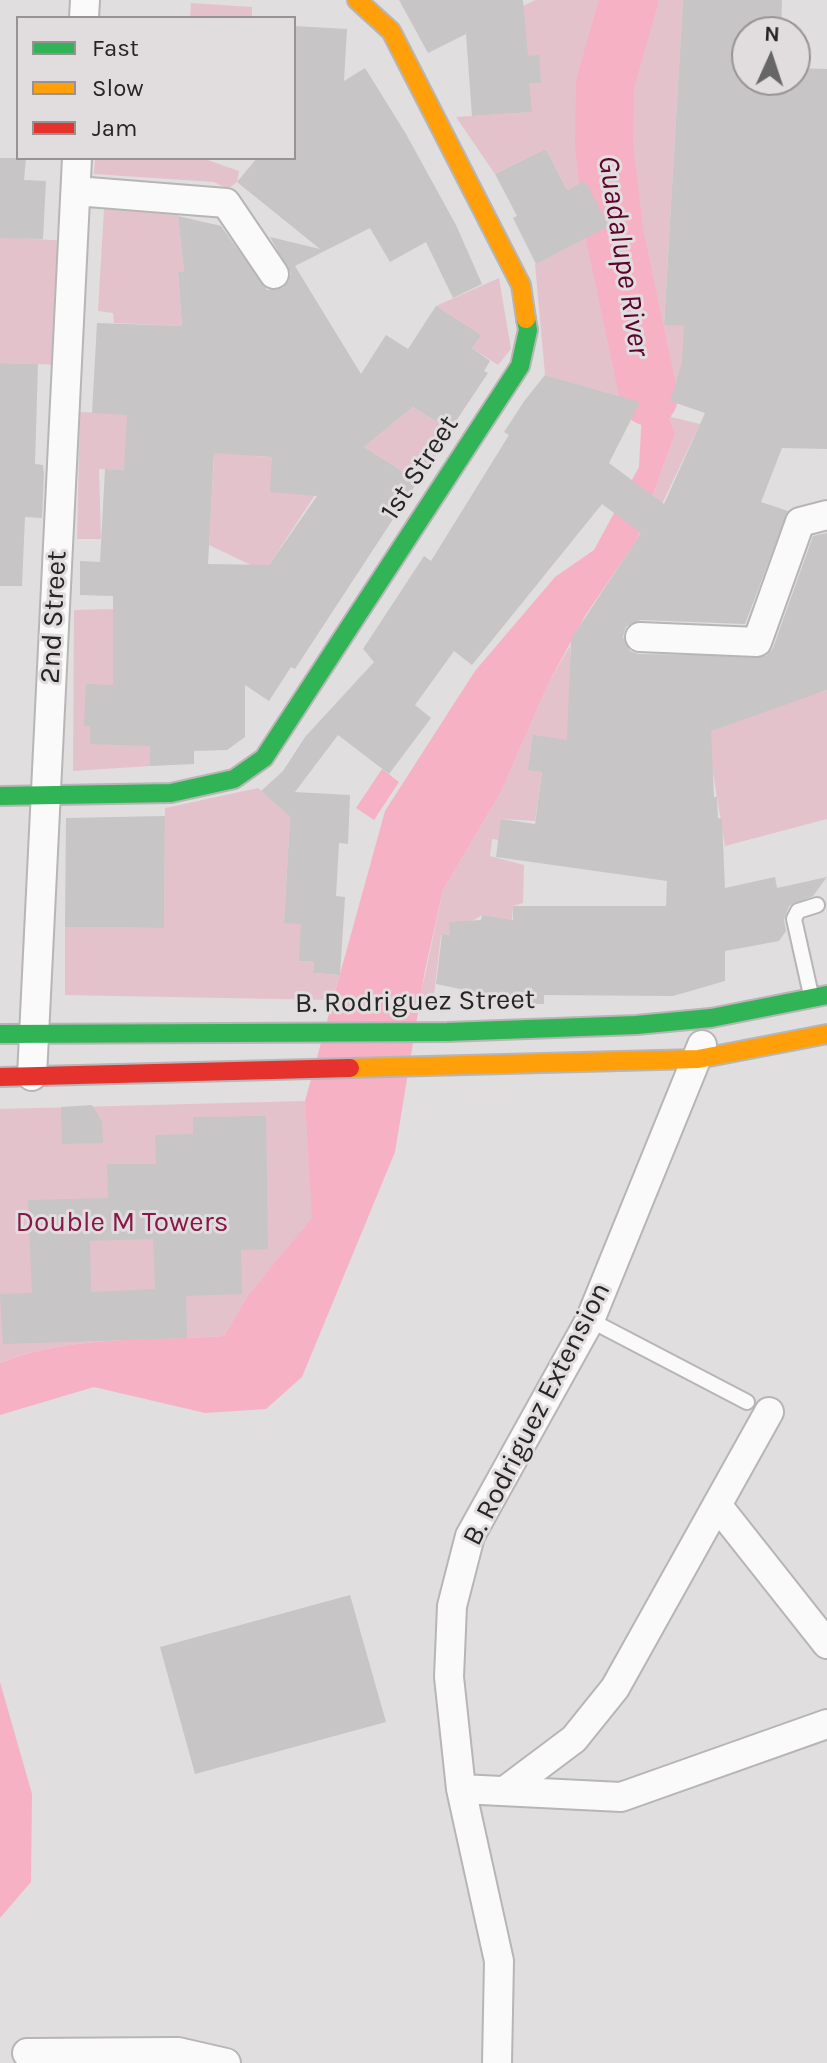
<!DOCTYPE html>
<html>
<head>
<meta charset="utf-8">
<style>
  body { margin:0 }
  #map { position:relative; width:827px; height:2063px; overflow:hidden; background:#e0dedf; font-family:Karla,sans-serif }
  canvas { display:block }
  .legend { position:absolute; left:16px; top:16px; width:280px; height:144px; box-sizing:border-box; background:#e1ddde; border:2px solid #969394; margin:0; padding:10px 14px; list-style:none; font-size:24px; color:#262525 }
  .legend li { display:flex; align-items:center; gap:16px; height:40px }
  .legend b { width:40px; border:2px solid #969394 }
  .north { position:absolute; left:731px; top:16px; width:80px; height:80px; box-sizing:border-box; background:#e1ddde; border:2px solid #969394; border-radius:50%; rotate:3deg; font-size:22px; font-weight:700; line-height:32px; text-align:center; color:#262525 }
  .north::after { content:''; display:block; margin:auto; width:28px; height:36px; background:#676666; clip-path:polygon(50% 0,100% 100%,50% 72%,0 100%) }
</style>
</head>
<body>
<div id="map">
<canvas width="827" height="2063"></canvas>
<ul class="legend">
<li><b style="height:10px;background:#30b455"></b>Fast</li>
<li><b style="height:10px;background:#ff9f0a"></b>Slow</li>
<li><b style="height:10px;background:#e5322d"></b>Jam</li>
</ul>
<div class="north">N</div>
</div>
<script>
const context = document.querySelector('canvas').getContext('2d');
context.lineJoin = 'round';
function fill(path, color) { context.fillStyle = color; context.fill(path, 'evenodd'); }
function stroke(path, color, width, dash) { context.strokeStyle = color; context.lineWidth = width; context.lineCap = dash ? 'butt' : 'round'; context.setLineDash(dash || []); context.stroke(path); }
function label(font, color, halo, rows, align = 'center') {
  context.font = font + ' Karla,sans-serif'; context.lineWidth = 6; context.setLineDash([]); context.textBaseline = 'middle'; context.strokeStyle = halo; context.fillStyle = color; for (const [text, x, y, turn = 0] of rows) {
    context.save(); context.translate(x, y); context.rotate((+turn || 0) * Math.PI / 180); context.textAlign = isNaN(turn) ? turn : align; if (halo) context.strokeText(text, 0, 0); context.fillText(text, 0, 0); context.restore();
  }
}
const green = new Path2D(`
  M535,0H612L590,74L602,132L609,226L640,402L545,375L535,264L609,226L585,182L567,190L546,149L495,174L456,117L531,112L521,7Z
  M644,0H683L664,324L684,326V357L671,417L700,424L643,544L636,541L675,434L665,407L668,346L630,261L615,81Z
  M191,3L252,7V18H190Z
  M95,158H202L239,171L237,182L228,189L214,182L94,174Z
  M104,209L178,215L184,272H178L182,326L114,323L113,313L98,311Z
  M0,237L69,241L65,365L0,363Z
  M499,278L511,349L498,365L472,348L480,335L436,306Z
  M413,407L450,430L421,483L364,447Z
  M80,412L231,417L254,456L272,457L315,495L267,568L251,565L209,545L214,458L126,453L124,470L99,469L101,539H77Z
  M113,609V639L128,640L150,700V766L73,771L74,610Z
  M570,646V741L542,772L535,821L502,819L499,840L492,839L490,856L524,865L523,903L513,906L512,920L482,915L450,935H441L433,1004L419,1003L443,890L501,792L550,680Z
  M827,690V819L725,846L706,730Z
  M258,788L290,817L284,922L308,924L299,961L314,962L313,973L340,975L332,1000L65,995V927L164,928L165,808Z
  M305,1101L313,1218L248,1295L224,1336C152,1341 67,1335 0,1363V1109Z`);
const water = new Path2D(`
  M612,0H644L615,81L630,261L668,346L665,407L675,434L636,541L585,616L550,680L501,792L443,890L425,970L395,1152L302,1377L266,1409L205,1413L94,1387L0,1415V1363C67,1335 152,1341 224,1336L248,1295L312,1218L305,1101L385,811L475,671L555,577L594,550L639,467L643,392L590,74Z
  M382,769L399,782L374,820L356,808Z
  M0,1682L32,1794L31,1882L0,1918Z`);
const river = new Path2D(`
  M629,0L605,84L604,145L615,237L649,397`);
const building = new Path2D(`
  M399,0H523L528,56L539,55L541,83H529L532,112L472,116L466,34L428,53Z
  M683,0H782L781,32H747V80H795V68L827,69V449L782,448L761,502L788,511L745,624L640,620L626,627L623,637L630,651L639,654L766,656L773,648L813,536L827,533V690L711,731L714,797H717L718,818L722,819L725,888L775,877L777,888L827,877L813,896L789,906L784,920L786,931L779,941L725,951V981L673,996L544,995V1004H513V1000L436,984L442,934L450,935L449,922L481,920L482,915L513,920V906H666L667,881L496,857L501,819L535,824L542,772L528,770L533,735L567,740L571,639L641,533L602,504L472,665L454,651L415,705L431,718L389,774L338,735L295,792L350,795L348,844L339,843L336,896L345,897L340,975L313,973L314,962L299,961L301,924L284,923L290,817L261,791L283,771L305,737L374,662L363,649L424,556L431,561L509,435L504,432L525,400L545,375L640,402L609,463L664,504L705,413L670,401L682,363L684,326L664,325Z
  M294,26L347,29L344,81L365,68L406,134L456,225L482,284L453,298L426,242L390,262L370,228L295,266L361,374L386,335L408,349L436,306L481,335L472,348L490,361L484,371L488,373L450,430L413,407L364,447L418,481L295,669L291,667L269,701L245,685V737L227,750L194,751V764L150,766V746L90,744V726H84L86,684L113,685V596L80,595V561L100,562L105,469L124,470L127,415L92,413L97,323L182,326L178,272H184L178,216L221,226L267,290L283,288L291,274L270,237L320,249L237,182L257,158H294ZM214,453L272,457L270,492L317,496L269,565L208,564Z
  M546,149L567,190L585,181L609,226L536,264L513,218L517,216L495,174Z
  M0,158H26L24,180L46,181L43,239L0,238Z
  M0,363L38,364L35,464L43,465L44,475L42,518L25,517L22,586H0Z
  M165,816L164,928L65,927L66,818Z
  M92,1105L102,1122L103,1143L62,1144L61,1107Z
  M266,1116L268,1249L241,1250L242,1294L186,1296L187,1338L3,1344L0,1294L32,1293L28,1200L108,1198L107,1164H156L155,1135L193,1134V1117ZM153,1239L155,1289L91,1292L90,1241Z
  M350,1595L386,1722L195,1774L160,1647Z`);
const lane = new Path2D(`
  M811,995L794,919L798,911L817,905
  M590,1320L747,1402`);
const street = new Path2D(`
  M84,18L85,0
  M76,191L226,203L274,274
  M640,637L757,642L800,522L827,515
  M32,1076L77,158
  M717,1505L827,1644
  M461,1789L621,1797L827,1724
  M506,1790L574,1739L615,1688L769,1412
  M27,2053L178,2052L226,2063
  M497,2063L499,1961L461,1789L449,1677L452,1606L470,1536L590,1320L702,1045`);
const fast = new Path2D(`
  M0,796L171,793L234,779L264,758L520,366L528,330L526,319
  M0,1034L447,1032L636,1025L711,1018L827,995`);
const slow = new Path2D(`
  M357,0L391,31L521,285L526,319
  M350,1068L698,1059L827,1034`);
const jam = new Path2D(`
  M0,1077L350,1068`);
const streetNames = [
  ["1st Street",420,468,-57],
  ["2nd Street",54,617,-87],
  ["B. Rodriguez Street",415,1002,-1],
  ["B. Rodriguez Extension",537,1414,-63]
];
const parkNames = [
  ["Double M Towers",122,1223]
];
const waterNames = [
  ["Guadalupe River",623,256,81]
];
fill(green, '#e4c2cc');
fill(water, '#f6b1c5');
stroke(river, '#f6b1c5', 58);
fill(building, '#c7c5c6');
stroke(lane, '#b7b5b6', 18);
stroke(street, '#b7b5b6', 32);
stroke(fast, '#b7b5b6', 22);
stroke(slow, '#b7b5b6', 22);
stroke(jam, '#b7b5b6', 22);
stroke(lane, '#fafafa', 14);
stroke(street, '#fafafa', 28);
stroke(fast, '#30b455', 18);
stroke(slow, '#ff9f0a', 18);
stroke(jam, '#e5322d', 18);
label('28px', '#262525', '#e1ddde', streetNames);
label('28px', '#881847', '#e1ddde', parkNames);
label('italic 30px', '#5b042c', '#e1ddde', waterNames);
</script>
</body>
</html>
